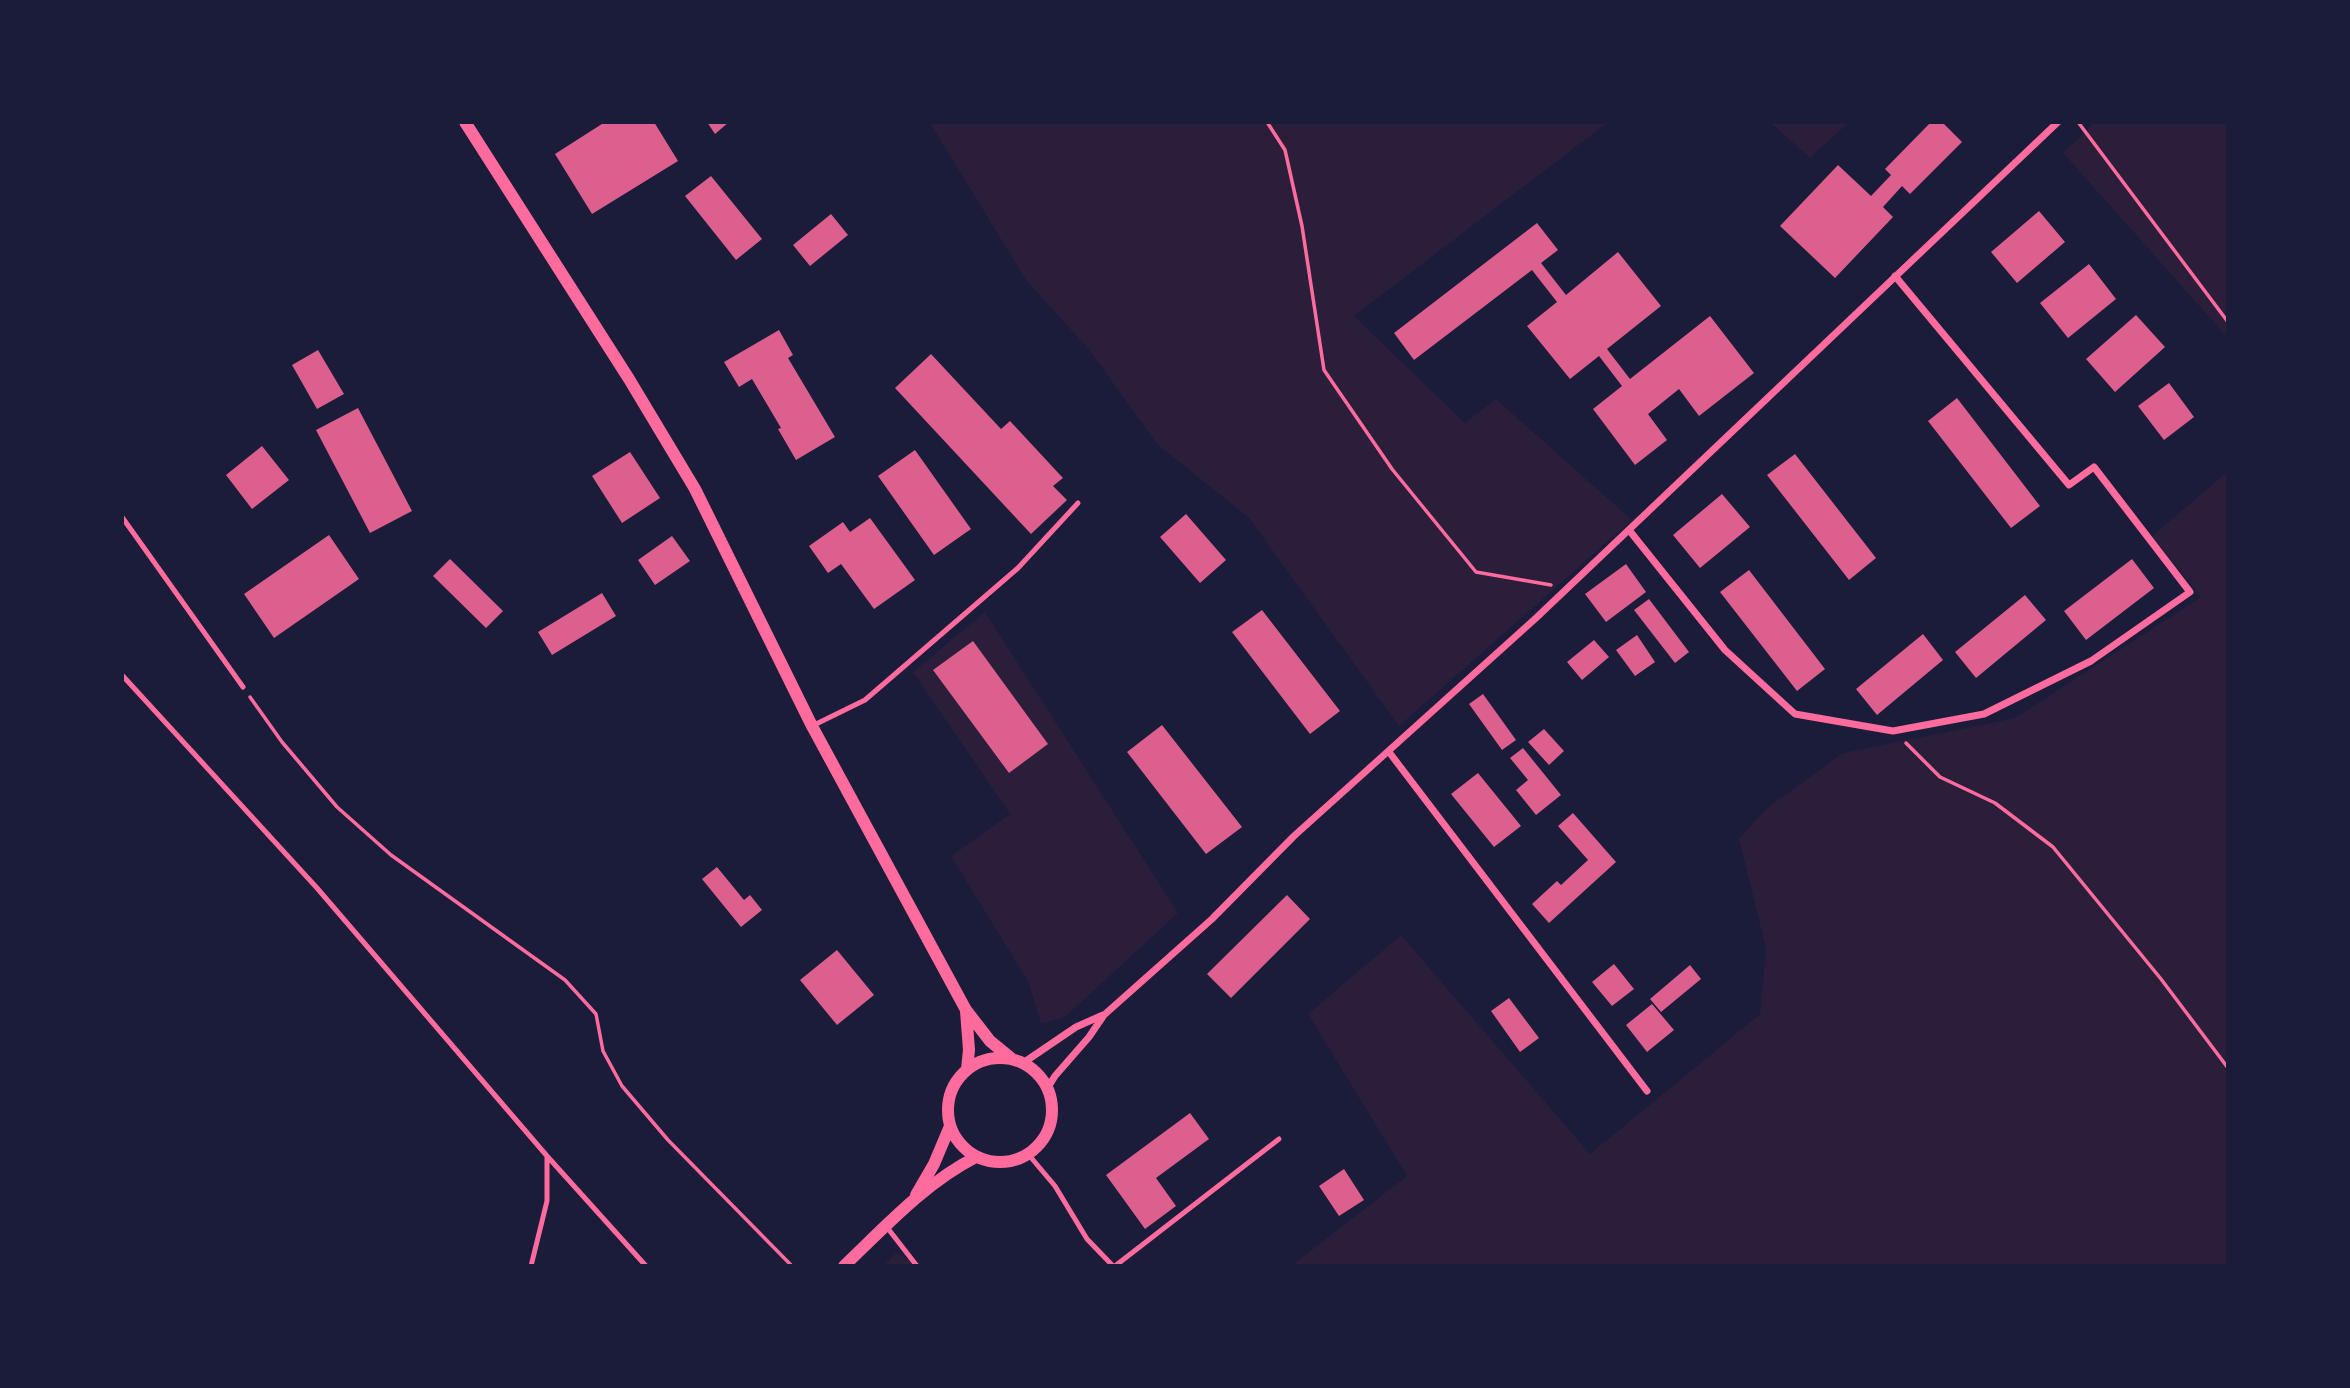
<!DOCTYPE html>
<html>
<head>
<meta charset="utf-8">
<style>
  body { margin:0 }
  #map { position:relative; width:2350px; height:1388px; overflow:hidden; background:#1b1b3a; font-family:Quicksand,sans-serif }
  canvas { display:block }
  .frame { position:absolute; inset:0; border:124px solid #1b1b3a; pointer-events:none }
</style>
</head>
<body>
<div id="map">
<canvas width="2350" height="1388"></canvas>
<div class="frame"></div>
</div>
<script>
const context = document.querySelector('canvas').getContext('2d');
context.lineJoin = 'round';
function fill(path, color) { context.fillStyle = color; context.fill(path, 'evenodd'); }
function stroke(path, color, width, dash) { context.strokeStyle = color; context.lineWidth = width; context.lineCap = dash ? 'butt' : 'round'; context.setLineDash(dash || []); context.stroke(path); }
const green = new Path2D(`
  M930,123H1607L1354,316L1465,423L1496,399L1632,520L1399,726L1249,518L1157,444L1090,351L1026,280Z
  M1771,123H1848L1810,158Z
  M2094,123H2227V337L2063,153Z
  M2227,472V1265L1291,1266L1407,1176L1308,1014L1401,935L1590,1154L1760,1014L1766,949L1739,839L1767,808L1843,753L2015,718L2201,597L2152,536Z
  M985,612L1178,913L1065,1017L1041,1024L1029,983L951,856L1010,814L913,672Z
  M896,1253L914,1262L910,1265L883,1266Z`);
const building = new Path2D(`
  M605,122H654L678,161L592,214L555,154Z
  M707,122H729L715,134Z
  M1931,122H1942L1962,142L1910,194L1902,186L1883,207L1893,217L1835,278L1780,226L1838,165L1871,196L1891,175L1885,169Z
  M711,176L762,239L736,260L685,196Z
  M2039,211L2065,242L2017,283L1991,252Z
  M831,214L848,235L810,266L793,245Z
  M1537,223L1558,250L1541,263L1566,295L1618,252L1661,306L1607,349L1630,379L1710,316L1754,373L1699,416L1679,389L1648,414L1667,440L1635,465L1593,409L1622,386L1599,356L1570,379L1527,326L1557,302L1532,270L1414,360L1394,333Z
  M2089,264L2116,299L2068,338L2040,303Z
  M2136,315L2165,347L2115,392L2086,359Z
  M779,330L793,355L788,358L835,437L796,460L778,429L781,428L752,379L739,387L724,362Z
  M318,350L344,394L317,409L292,365Z
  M931,354L1001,429L1010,421L1063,478L1053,486L1067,500L1031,534L895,388Z
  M2169,383L2194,417L2164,440L2138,406Z
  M1957,398L2040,506L2011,528L1928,421Z
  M358,408L412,511L370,533L316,430Z
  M262,446L289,480L252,509L226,475Z
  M915,450L971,529L934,555L878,476Z
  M630,452L660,498L622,523L592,476Z
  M1795,454L1876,558L1849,580L1767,475Z
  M1722,494L1750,527L1700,568L1673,535Z
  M1186,514L1226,560L1200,583L1160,537Z
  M870,518L915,580L874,609L841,564L828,573L809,546L843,522L850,532Z
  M329,535L359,579L274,638L244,594Z
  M672,536L690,561L655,585L638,560Z
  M450,559L503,611L486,628L433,576Z
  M2132,559L2154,588L2086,640L2064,611Z
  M1626,564L1646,592L1606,622L1585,594Z
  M1749,570L1825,669L1797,691L1720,592Z
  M602,593L616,616L552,655L538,632Z
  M2025,595L2046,620L1976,678L1955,652Z
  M1649,599L1689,652L1675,663L1634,610Z
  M1262,610L1340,711L1310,734L1232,632Z
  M1923,634L1943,660L1877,715L1856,689Z
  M1637,635L1655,662L1635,676L1616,650Z
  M1594,640L1609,657L1582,680L1567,662Z
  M973,641L1048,744L1009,773L933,670Z
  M1483,694L1516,740L1502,750L1469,704Z
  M1162,725L1242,827L1206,854L1127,752Z
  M1544,729L1564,751L1549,765L1528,742Z
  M1523,748L1561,795L1536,815L1516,790L1528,780L1510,758Z
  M1478,773L1521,826L1494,847L1451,794Z
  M1573,813L1616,862L1549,923L1532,904L1557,881L1561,885L1588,860L1558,826Z
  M717,867L744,900L750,895L762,910L741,927L702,879Z
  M1287,895L1310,919L1231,998L1207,974Z
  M837,950L874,995L837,1025L800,980Z
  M1614,964L1634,989L1612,1006L1592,982Z
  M1690,965L1701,979L1661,1012L1650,999Z
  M1509,998L1539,1038L1520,1052L1491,1011Z
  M1652,1004L1674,1030L1647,1052L1626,1025Z
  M1190,1113L1209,1139L1156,1178L1176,1206L1145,1229L1106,1175Z
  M1344,1169L1364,1200L1339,1216L1319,1186Z`);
const path = new Path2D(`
  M1267,122L1285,150L1302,226L1324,370L1392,469L1476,572L1551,585
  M2078,122L2228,322
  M250,697L282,742L337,807L391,855L565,980L596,1014L603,1051L622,1086L668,1140L792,1266
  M1906,743L1940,777L1995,803L2053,847L2161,979L2228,1068`);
const service = new Path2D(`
  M122,517L243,687
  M122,675L317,888L547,1156L646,1266
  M812,726L865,700L1018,568L1078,503
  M1028,1154L1055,1186L1087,1239L1113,1266
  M886,1226L917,1266
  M531,1266L547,1201V1156
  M1115,1266L1279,1139`);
const minor = new Path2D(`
  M1629,530L1725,650L1795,714L1893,731L1984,714L2091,661L2190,592L2094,467L2069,485L1895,276
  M1389,752L1647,1091
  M1023,1063L1076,1027L1103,1015
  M1047,1089L1055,1076L1089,1037L1104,1015L1212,919L1294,836L1536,618L2058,122`);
const tertiary = new Path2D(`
  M465,122L629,379L695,489L812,726L966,1010L990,1041L1012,1059
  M966,1011L969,1050L967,1069
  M948 1110a52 52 0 1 1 104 0a52 52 0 1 1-104 0Z
  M916,1195L934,1164L950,1126
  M844,1266C885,1227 925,1183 976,1157`);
fill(green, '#2a1e3b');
fill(building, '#dd5f8e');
stroke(path, '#ff6b9d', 3.5);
stroke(service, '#ff6b9d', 5);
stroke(minor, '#ff6b9d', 7);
stroke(tertiary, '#ff6b9d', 12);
</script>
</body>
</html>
